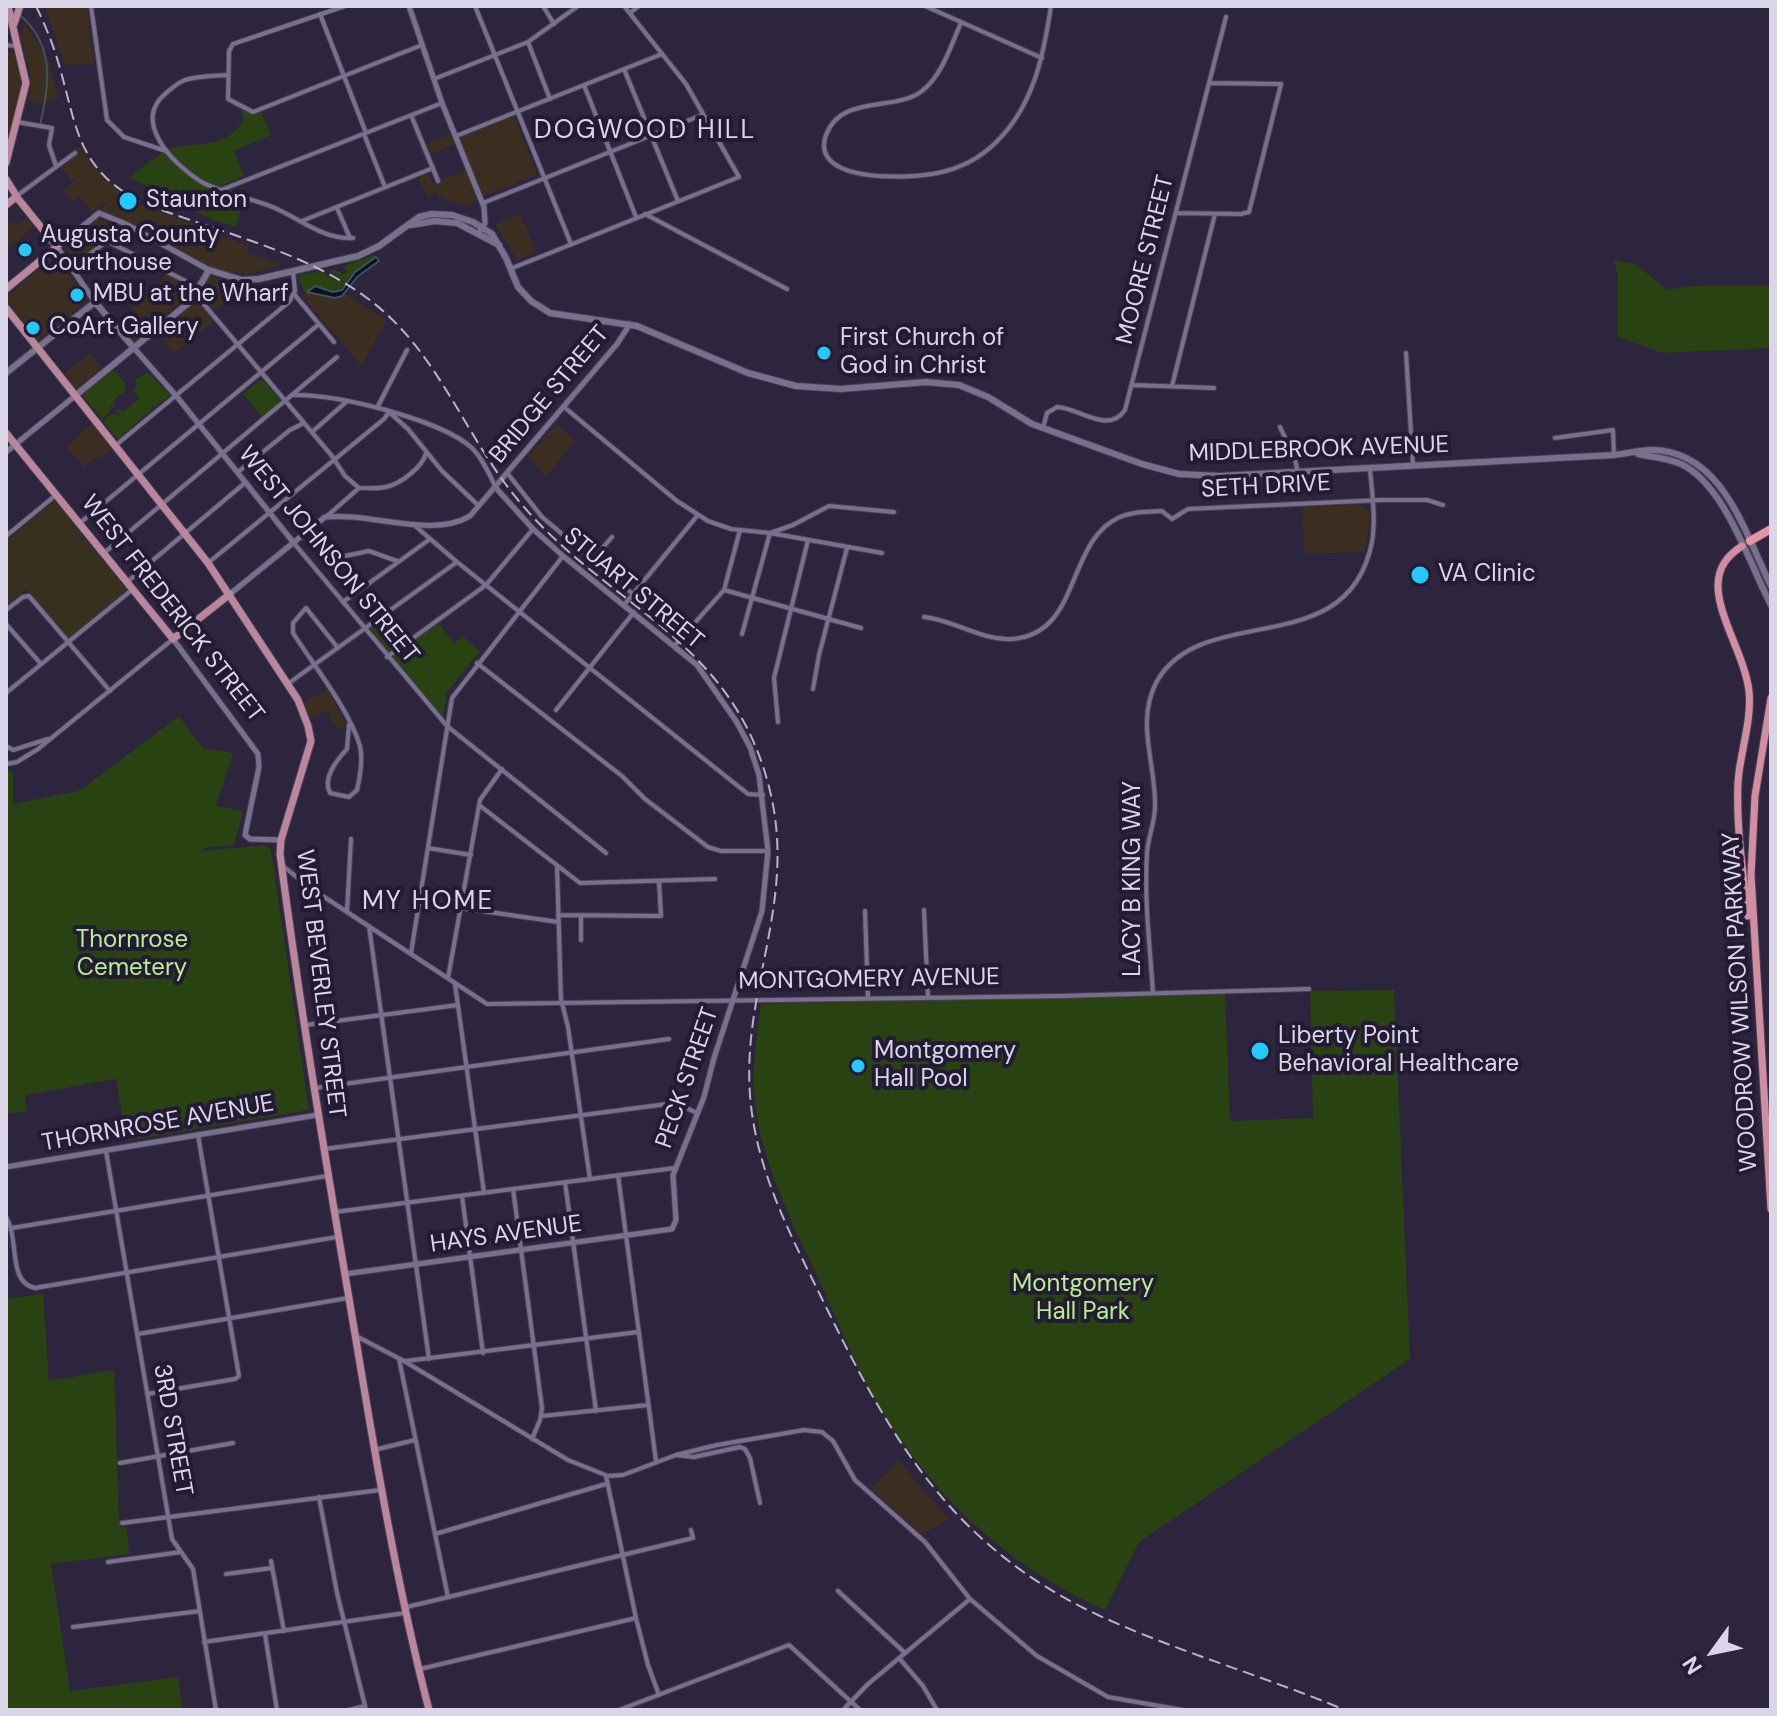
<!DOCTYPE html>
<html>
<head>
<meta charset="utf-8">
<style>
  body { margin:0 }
  #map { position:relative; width:1777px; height:1716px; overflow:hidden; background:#2d243d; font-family:"DM Sans",sans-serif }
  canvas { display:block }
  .frame { position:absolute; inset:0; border:8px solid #dbd6e7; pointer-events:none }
  .north { position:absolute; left:1673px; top:1612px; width:80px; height:80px; -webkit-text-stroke:6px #231b33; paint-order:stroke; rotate:237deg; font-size:22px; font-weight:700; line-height:32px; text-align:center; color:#dbd6e7 }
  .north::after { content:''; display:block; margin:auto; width:28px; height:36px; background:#dbd6e7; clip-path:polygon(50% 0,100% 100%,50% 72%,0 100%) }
</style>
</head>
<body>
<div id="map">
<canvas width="1777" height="1716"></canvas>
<div class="frame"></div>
<div class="north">N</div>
</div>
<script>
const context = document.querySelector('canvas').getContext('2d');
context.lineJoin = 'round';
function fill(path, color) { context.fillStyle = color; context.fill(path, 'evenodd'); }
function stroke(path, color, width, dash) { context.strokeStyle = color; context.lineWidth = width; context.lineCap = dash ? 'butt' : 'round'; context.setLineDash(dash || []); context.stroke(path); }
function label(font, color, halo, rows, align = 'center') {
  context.font = font + ' "DM Sans",sans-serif'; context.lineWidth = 8; context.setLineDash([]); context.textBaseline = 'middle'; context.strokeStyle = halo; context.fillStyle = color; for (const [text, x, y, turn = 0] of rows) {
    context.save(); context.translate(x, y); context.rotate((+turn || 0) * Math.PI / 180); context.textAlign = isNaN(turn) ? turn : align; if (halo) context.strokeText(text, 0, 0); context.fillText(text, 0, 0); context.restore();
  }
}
const commercial = new Path2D(`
  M45,6H87L94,64L65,65Z
  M24,23L48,59L59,98L43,102L42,105L28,101L31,78L20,35Z
  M6,49L15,54L21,77V90L10,131L6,130V114L10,111L6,104Z
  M514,116L537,175L476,199V203L466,206L438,196L436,193L427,197L418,177L428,172L433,183L472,168L461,142L430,154L426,144L450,135L452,141Z
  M80,147L102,176L132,200L249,246L247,253L284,265L245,275L210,268L123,219L105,213L101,208L107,204L105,202L92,212L79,197L72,202L63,191L83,173L72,181L62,168L75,157L73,149Z
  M521,214L536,252L517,260L495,224Z
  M27,218L34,226L10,248L6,243V219L10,224L14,222L17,226Z
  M98,219L107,222L99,234L106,239L78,260L73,259L66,247L79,235L89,246L95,241L85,230Z
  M55,255L88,300L38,341L6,301V298Z
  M166,272L194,288L190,295L134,342L125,332L140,320L130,307L161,283Z
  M210,277L242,284L239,298L211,310L200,296Z
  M307,292L335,298L345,294L386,320L362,366L302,296Z
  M198,300L215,320L174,354L157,334Z
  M90,353L102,368L76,389L64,374Z
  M92,424L111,448L101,460L97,456L84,467L66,446Z
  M556,424L575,440L546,477L528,457Z
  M1362,505L1370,512L1368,537L1364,552L1305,554L1302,507Z
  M328,690L346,725L342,729L335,727L328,711L310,718L303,702Z
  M899,1460L921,1488L950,1519L922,1534L871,1489Z`);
const education = new Path2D(`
  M55,501L127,590L68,639L27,589L6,606V541Z`);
const green = new Path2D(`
  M240,109L253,115L261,112L271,135L234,151L244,176L214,189L243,199L236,227L216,221L148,189V186L129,178C141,169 153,158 165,151C192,138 225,154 244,119Z
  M374,255L376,257L355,272L340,290L332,291L315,286L305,293L298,278L300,274L321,272L340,282L341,279L328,270L334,269L344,275L347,271L342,267Z
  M1614,260L1636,264L1667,290L1691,286L1771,285V348L1662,353L1618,337V277Z
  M114,370L126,384L124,388L126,390L114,400L115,406L113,408L110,405V412L102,419L82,395Z
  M148,373L170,395L155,407L151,404L153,409L117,439L103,421L112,414L122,415L115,411L118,409L124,412L139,398L133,390L137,387L135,379Z
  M262,379L281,401L262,417L243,394Z
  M381,619L403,648L438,622L454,644L462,636L480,651L447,692L443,717L368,628Z
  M179,716L203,748L233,753L216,806L243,811L234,845L203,848V851L265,845L271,849L309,1110L126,1141L116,1079L25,1095L27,1111L7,1114L6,770L13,772V804L79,791Z
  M1394,990L1410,1359L1139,1542L1105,1610C1005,1566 926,1490 872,1394C854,1361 839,1324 823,1289C795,1228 757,1157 754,1089C753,1061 757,1032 761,1004L1225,993L1230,1121L1313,1118L1310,991Z
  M43,1294L49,1381L114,1370L119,1519L120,1527H127L129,1554L51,1564L70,1691L178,1677L183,1710H6V1299Z`);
const water = new Path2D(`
  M376,257L379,261L357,277L342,296L335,298L307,292L315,286L333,292L342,290L355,272Z`);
const stream = new Path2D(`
  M19,14C56,46 49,84 40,126
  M93,243L96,245`);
const minor = new Path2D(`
  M91,6L107,120L124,137L166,151
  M345,6L233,44L229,51L228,99L253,112L422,45
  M475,6L571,244
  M543,6L554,24
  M925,6L1042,58
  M630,13L639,6
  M320,14L366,133
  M961,23C951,45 942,76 922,91C895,112 841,94 826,135C808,186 920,179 946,171C968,165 987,153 1002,136C1035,100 1044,52 1051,6
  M528,42L550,99
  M6,45L16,46
  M624,69L678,201
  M227,75C213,76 198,76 185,80C177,83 171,89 165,94C132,122 173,164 200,181C222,194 250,197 275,208C300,219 324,240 353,238
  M434,79L528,42L578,6
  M584,85L636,217
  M411,115L438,181
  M17,122L52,128L49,145L56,166
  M364,134L385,187
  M456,136L662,54
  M221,190L442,103
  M18,195L75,153
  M483,203L702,115
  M337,208L350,238
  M1176,213L1241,214L1249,212L1281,84L1209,83
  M645,214L787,289
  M302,221L433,168
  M72,268L107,241L199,288
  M510,269L739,177L686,84L624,6
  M294,294L334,342
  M196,295L332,456L345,476L359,488
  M1406,353L1413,465
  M1133,385L1214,388
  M1172,386L1215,214
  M293,395C334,393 442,420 472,448C482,458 489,473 495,486
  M564,407L677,501L708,521L731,529L770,533L882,553
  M377,408L407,350
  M1280,427L1295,459L1298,473
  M1043,428L1047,413L1057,407C1080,408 1108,435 1125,410L1226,17
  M312,432L346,402
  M1555,438L1613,430L1614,455
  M116,445L289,302L295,291L293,271
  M238,472L290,430L304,423
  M508,474L542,517L633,594
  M327,516L359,488C368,488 377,489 386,487C400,484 423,467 426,453
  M80,523L319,324
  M413,524L457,562L748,794L763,795
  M6,536L56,495
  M293,542L447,726L606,853
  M104,553L337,357
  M345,556L369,551L397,561
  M592,560L612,537
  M208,563L384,419L389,412L408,429L442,471L478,505
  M127,582L246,482
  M724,590L861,628
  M343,602L430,539
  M624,605L697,516
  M6,610L23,597L29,596L110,691
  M924,617C954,620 982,641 1012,639C1082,634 1065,541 1120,517C1133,511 1148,512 1162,511L1172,519L1188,509L1381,500H1427L1443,505
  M6,624L41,664
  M742,634L770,533L793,525L829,506L894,512
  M675,645L724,590L740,530
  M338,648L306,608L293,623V633C314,666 349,709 360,746C363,759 360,777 357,790L349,797L330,793C322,778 337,760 347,749L349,725
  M387,657L486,585L533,529
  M477,663L622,776L645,799L708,847L721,851H768
  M289,683L457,562
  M813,689L819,655L847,548
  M6,693L133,589
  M556,710L634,612
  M778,722L774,678L808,540
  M6,746L13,750L48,739
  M6,764L17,762L38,749L173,639
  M479,805L580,883L715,879
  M428,848L471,855
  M283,866L309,887L487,1004L1061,996L1309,989
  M557,866L561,999L568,1027L590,1179
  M462,908L558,922
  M924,910L928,998
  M347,911L351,839
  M865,911L868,999
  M558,915L661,916L659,881
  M581,915V940
  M369,926L429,1359
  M411,953L452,698L563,556
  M448,978L480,800L502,769
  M455,984L484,1193
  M1153,993C1150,947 1144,899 1147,853C1148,837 1155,822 1155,806C1156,764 1135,721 1157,681C1204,600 1348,664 1372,542C1376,518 1372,493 1370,469
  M306,1025L458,1005
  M315,1088L669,1039
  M324,1149L667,1104H678L697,1113
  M106,1151L172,1539L193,1569L216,1710
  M618,1175L656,1461
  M565,1182L596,1411
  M513,1189L542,1408L540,1420L532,1439
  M462,1196L483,1353
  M335,1212L675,1168
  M6,1217C20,1240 7,1282 35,1288L337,1237
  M12,1228L327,1176
  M138,1334L348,1298
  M356,1336L404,1361L568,1460L608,1476L623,1475L676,1455L717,1445L804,1430L822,1432L833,1441L855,1480L925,1542L970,1599L1037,1656L1108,1697L1182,1710
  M399,1359L448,1597
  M406,1361L638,1332
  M147,1394L235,1379L239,1376L198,1135
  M542,1416L648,1405
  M374,1450L415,1440
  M676,1455L694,1457L740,1447L745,1449L750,1458L760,1503
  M120,1463L233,1443
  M606,1476L636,1618L648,1665L659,1695
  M319,1497L337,1593L366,1710
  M122,1523L380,1490
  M435,1534L606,1484
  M271,1561L284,1631
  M108,1562L181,1552
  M226,1574L272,1568
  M838,1591L905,1653
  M407,1607L693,1538L691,1530
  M73,1627L200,1611
  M265,1634L277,1710
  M204,1642L405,1613
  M899,1658L923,1686L937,1710
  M420,1669L636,1618
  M349,1710L365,1706
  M619,1710L789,1645L860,1710
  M843,1710L868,1684L970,1599`);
const tertiary = new Path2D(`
  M409,6L442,103L484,207L485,223L479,233
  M95,302L57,247L99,213L126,224L209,270
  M133,347L178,398L293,542
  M6,452L75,396
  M230,594L325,517C369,512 432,539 470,516L617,344L630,324
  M173,639L258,754L259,767L245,835L250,839L281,840
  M6,1167L317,1115
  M345,1274L672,1229L676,1220L673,1175L704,1097L714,1058L762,911L768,851L759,775L750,747L736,721L697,665L563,556L533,529L496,488`);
const secondary = new Path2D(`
  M411,225L435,221L457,223L499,245
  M6,373L95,302L133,347
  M76,395L191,301L209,270L242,280L259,279L358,256L379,246L419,217L432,214L452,215L473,222L492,234L506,258L518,287L531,301L550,313L637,326L748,373L796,386L841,389L926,382L959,385L988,397L1032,424L1142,464L1179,474L1219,476L1614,455C1626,454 1639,450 1651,450C1723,450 1745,534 1771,586
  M1638,454C1652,457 1667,458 1681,464C1725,485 1749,563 1771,605`);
const primary = new Path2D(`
  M14,24L20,6
  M6,163L26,83L8,6
  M6,179L19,200L57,247L6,289
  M6,205L16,197
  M6,308L208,563L298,700L308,726L311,741L281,840L280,854C301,1015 328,1174 355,1334C376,1461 397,1586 429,1710
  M6,433L173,639L230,594`);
const trunk = new Path2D(`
  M1742,546C1727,556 1718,567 1718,586C1718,617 1745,657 1749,691C1752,722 1740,752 1738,782C1736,827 1743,871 1748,916
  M1771,698L1755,796L1751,875L1771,1209`);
const motorway = new Path2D(`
  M1750,541L1771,529`);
const rail = new Path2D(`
  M36,6C45,25 53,44 59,65C77,127 77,170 143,203C217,232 302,250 367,298C438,350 463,434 518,500C607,608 733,637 770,791C797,902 742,988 750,1095C756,1175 795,1243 829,1313C895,1447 957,1549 1098,1615C1178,1652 1264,1676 1345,1710`);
const markers = [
  [128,201,10,"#21c9fd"],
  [25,250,8,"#21c9fd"],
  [77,295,8,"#21c9fd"],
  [33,328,8,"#21c9fd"],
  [824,353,8,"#21c9fd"],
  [1420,575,10,"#21c9fd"],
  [1260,1051,10,"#21c9fd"],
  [858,1066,8,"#21c9fd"]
];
const poiNames = [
  ["Staunton",146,201],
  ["Augusta County",41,236],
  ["Courthouse",41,264],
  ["MBU at the Wharf",93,295],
  ["CoArt Gallery",49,328],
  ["First Church of",840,339],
  ["God in Christ",840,367],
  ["VA Clinic",1438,575],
  ["Liberty Point",1278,1037],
  ["Behavioral Healthcare",1278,1065],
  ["Montgomery",874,1052],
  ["Hall Pool",874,1080]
];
const streetNames = [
  ["MOORE STREET",1146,260,-76],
  ["BRIDGE STREET",550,395,-50],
  ["MIDDLEBROOK AVENUE",1319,450,-2],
  ["SETH DRIVE",1266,487,-3],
  ["WEST JOHNSON STREET",328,555,51],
  ["STUART STREET",633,589,40],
  ["WEST FREDERICK STREET",172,609,52],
  ["LACY B KING WAY",1134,879,-90],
  ["MONTGOMERY AVENUE",869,980,-1],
  ["WEST BEVERLEY STREET",320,984,83],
  ["WOODROW WILSON PARKWAY",1741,1002,-93],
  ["PECK STREET",688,1078,-71],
  ["THORNROSE AVENUE",158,1124,-10],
  ["HAYS AVENUE",506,1235,-8],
  ["3RD STREET",172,1430,80]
];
const parkNames = [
  ["Thornrose",132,941],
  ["Cemetery",132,969],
  ["Montgomery",1083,1285],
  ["Hall Park",1083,1313]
];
const neighbourhoodNames = [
  ["DOGWOOD HILL",645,131],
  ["MY HOME",428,902]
];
fill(commercial, '#3b2e20');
fill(education, '#38301f');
fill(green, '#294211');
fill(water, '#031525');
stroke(water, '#444f5f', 2);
stroke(stream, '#444f5f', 2);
stroke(minor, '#484156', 6);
stroke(tertiary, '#484156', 7);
stroke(secondary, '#484156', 8);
stroke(primary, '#484156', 9);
stroke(trunk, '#484156', 9);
stroke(motorway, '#484156', 10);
stroke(minor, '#79708e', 4);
stroke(tertiary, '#79708e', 5);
stroke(secondary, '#79708e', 6);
stroke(primary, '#ba869b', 7);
stroke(trunk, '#d08ea0', 7);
stroke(motorway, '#e595a4', 8);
stroke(rail, '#b9b3c6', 2, [12, 6]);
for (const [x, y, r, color] of markers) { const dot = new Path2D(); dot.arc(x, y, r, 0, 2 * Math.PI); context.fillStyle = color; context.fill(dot); stroke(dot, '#231b33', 3); }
label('24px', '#dbd6e7', '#231b33', poiNames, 'left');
label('24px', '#dbd6e7', '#231b33', streetNames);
label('24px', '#b8ee8f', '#231b33', parkNames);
context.letterSpacing = '2px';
label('26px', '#dbd6e7', '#231b33', neighbourhoodNames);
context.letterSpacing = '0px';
</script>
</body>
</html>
